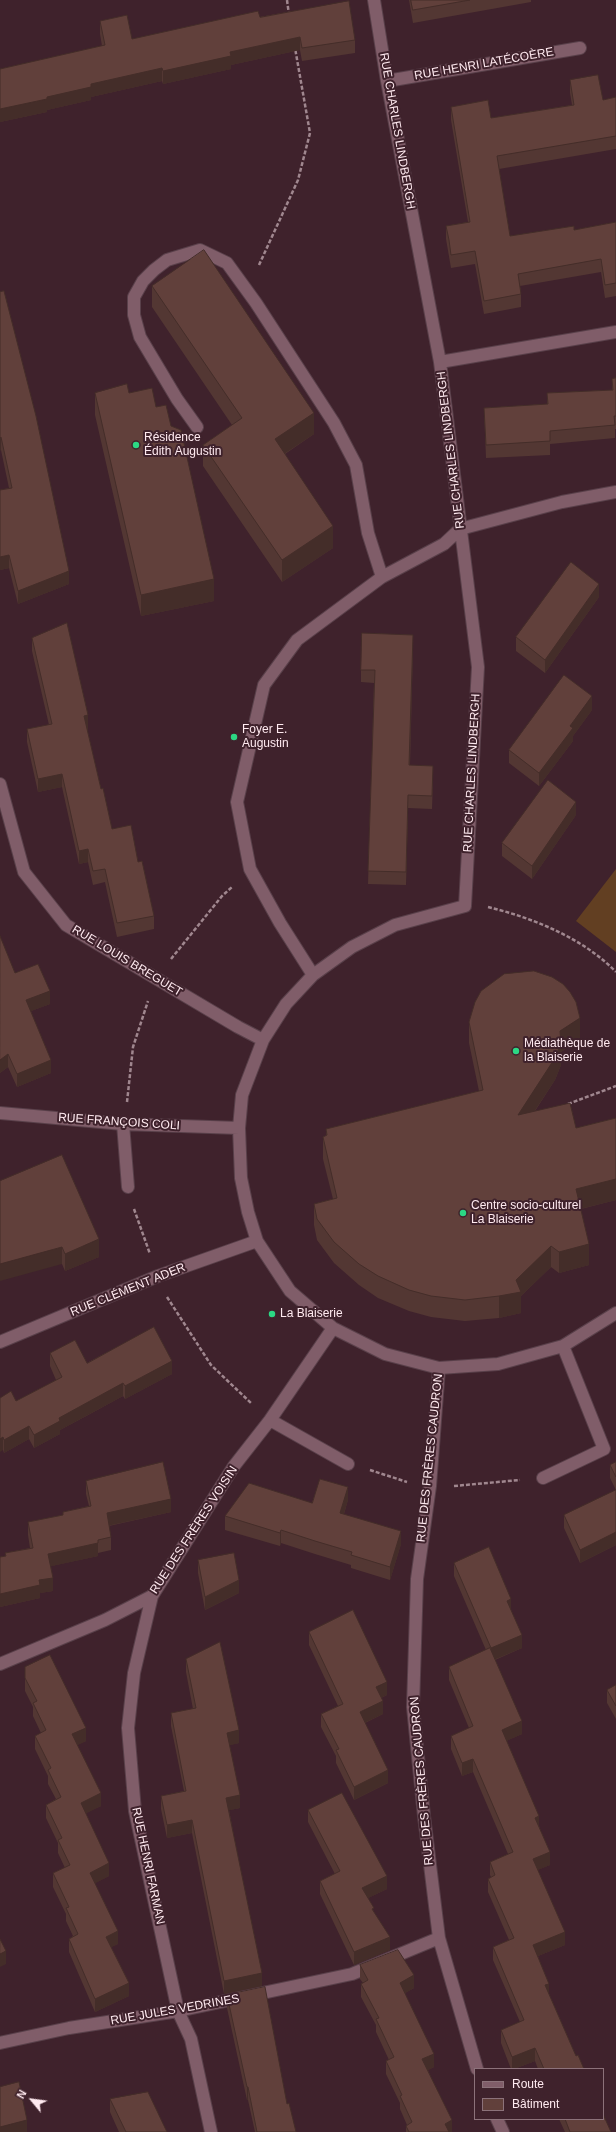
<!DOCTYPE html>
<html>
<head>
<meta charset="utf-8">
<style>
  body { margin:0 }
  #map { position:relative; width:616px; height:2132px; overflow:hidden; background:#3f222c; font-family:Arial,sans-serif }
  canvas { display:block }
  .legend { position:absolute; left:474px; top:2068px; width:130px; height:52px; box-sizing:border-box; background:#3f222c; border:1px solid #8c727a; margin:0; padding:5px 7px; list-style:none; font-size:12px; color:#ffeaf0 }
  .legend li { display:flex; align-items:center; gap:8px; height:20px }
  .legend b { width:20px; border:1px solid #8c727a }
  .north { position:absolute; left:12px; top:2080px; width:40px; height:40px; -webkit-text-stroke:3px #3f222c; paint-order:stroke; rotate:299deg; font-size:11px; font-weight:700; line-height:16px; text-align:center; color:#ffeaf0 }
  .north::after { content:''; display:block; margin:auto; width:14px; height:18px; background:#ffeaf0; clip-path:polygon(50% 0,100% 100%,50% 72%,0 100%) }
</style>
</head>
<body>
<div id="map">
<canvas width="616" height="2132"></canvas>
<ul class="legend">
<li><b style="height:5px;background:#805d69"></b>Route</li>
<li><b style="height:11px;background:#61403b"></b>Bâtiment</li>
</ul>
<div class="north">N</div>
</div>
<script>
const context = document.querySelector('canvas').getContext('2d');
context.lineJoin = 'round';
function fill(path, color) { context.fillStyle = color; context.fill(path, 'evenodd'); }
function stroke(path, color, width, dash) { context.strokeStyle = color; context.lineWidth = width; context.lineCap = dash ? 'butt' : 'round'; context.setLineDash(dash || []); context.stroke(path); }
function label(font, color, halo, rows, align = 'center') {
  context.font = font + ' Arial,sans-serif'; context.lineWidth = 4; context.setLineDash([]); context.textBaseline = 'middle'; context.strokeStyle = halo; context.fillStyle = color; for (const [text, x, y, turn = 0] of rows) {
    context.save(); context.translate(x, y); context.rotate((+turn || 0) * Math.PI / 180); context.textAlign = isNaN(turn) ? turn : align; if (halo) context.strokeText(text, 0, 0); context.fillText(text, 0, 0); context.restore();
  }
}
const green = new Path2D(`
  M616,869V952L576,921Z`);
const path = new Path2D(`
  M287,0L289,15
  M259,265L298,180L310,133L295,48
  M488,907C533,918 583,938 616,972
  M171,959L222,896L232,887
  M127,1102L133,1047L148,1001
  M568,1104L616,1086
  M134,1209L150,1254
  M167,1297L211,1365L252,1404
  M370,1470L407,1482
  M454,1486L520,1480`);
const minor = new Path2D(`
  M374,0L387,81L440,362L478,667L465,906L395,925L352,947L313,975L286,1004L263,1040L242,1095L239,1128L241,1178L248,1212L257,1241L290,1291L333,1328L385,1354L439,1368L498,1364L563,1346L616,1313
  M387,81L580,48
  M440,362L616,332
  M197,427L177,399L140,337L134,315V297L143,281L154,270L167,260L200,250L227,263L256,303L334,423L356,465L368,533L382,577
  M0,784L24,872L66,925L238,1027L263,1040
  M313,975L280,923L250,869L237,802L264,685L297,640L382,577L444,544L460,529L562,502L616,492
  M0,1113L123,1124L239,1128
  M123,1124L128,1187
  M0,1342L158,1276L257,1241
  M439,1368L430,1486L417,1579L413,1707L424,1816L439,1938L477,2069
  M270,1420L348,1464
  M543,1478L604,1449L563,1346
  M152,1596L134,1673L128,1728L135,1811L178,2011L191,2039L211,2132
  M0,1664L105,1620L152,1596L234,1466L270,1420L333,1328
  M0,2043L69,2028L178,2011L352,1974L439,1938
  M497,2119L503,2132`);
const wall = new Path2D(`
  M409,0H531V2L413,23Z
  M260,17L355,40V53L302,61L300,50L231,65V69L163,84L162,81L91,97V100L47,110V112L0,122V69L102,46L100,34V21L132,39Z
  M570,80L603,100L616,97V149L499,169L510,236L574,230L616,222V296L605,298L601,272L520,286L521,294V307L484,314L475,264L451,268L446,239V226L468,222L451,120V107L491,118L572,105L570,93Z
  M152,286L314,434L285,454L333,548L282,582L203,466V445L232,425L152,307Z
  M0,292L69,584L18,604L9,568L0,570V490L9,488L1,450Z
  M616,378V429H615V438L550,444V455L486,458L484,408L547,404V393L612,390V379Z
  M95,393H129L156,407L214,601L141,616L95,415Z
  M599,597L545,673L516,651V637Z
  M32,638L88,729H87L101,789L112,829L138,862L154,916V929L117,937L105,882L93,885L88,862L79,864L62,787L38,792L27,742V729L49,725L32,651Z
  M413,647L410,765L433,779L432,809L408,808L406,885L368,884L374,683L361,682V670Z
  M592,710L573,736V741L539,786L509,763V750Z
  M576,815L532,879L502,856V843Z
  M15,973L50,1004L31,1011L51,1073L17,1087L8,1067L0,1073Z
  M469,1022L580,1039L561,1052V1065L555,1080L535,1111L576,1128L616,1118V1200L581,1209L589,1265L559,1273L551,1267L521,1296V1313L499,1318L465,1321L431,1317L409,1311L378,1298L359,1285L334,1263L317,1240L314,1225V1204L333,1199L323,1159V1137L326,1136V1129L479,1091L469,1043Z
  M0,1181L99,1257L65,1271L62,1264Z
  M50,1353L87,1363L172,1374L125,1399L123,1396L90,1414L60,1430V1434L34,1448L29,1439L4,1453L3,1450L0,1398L16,1401L56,1380L50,1366Z
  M616,1462V1545L580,1563L564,1528V1515L616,1490L610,1478V1465Z
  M86,1481L171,1512L109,1526L111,1537V1550L98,1553V1556L51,1566L53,1591L40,1593V1598L0,1607V1557L5,1556V1553L30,1548L28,1535V1522L63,1515V1512L89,1506L86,1494Z
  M348,1500L344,1514L401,1544L390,1580L351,1568V1565L315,1554L281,1543L280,1546L225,1530V1516L312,1503Z
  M198,1560L239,1593L205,1610L198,1573Z
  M454,1563L511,1611L522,1648L495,1660L522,1734L506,1741L539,1826L550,1865L537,1870L565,1945L538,1956L549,1994L576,2056L584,2069H538L535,2061L514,2069H511L501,2043V2030L520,2022L493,1960V1947L509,1940L488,1892V1879L491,1877L490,1875V1862L508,1854L473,1772L462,1776L451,1749V1736L469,1728L449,1680V1667L486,1650L454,1576Z
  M309,1632L387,1695L381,1698L383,1714L365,1723L388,1783L354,1800L336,1763V1756L321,1727V1714L338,1706L309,1645Z
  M186,1659L239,1743L229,1745L240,1808L229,1810L262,1986L224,1994L192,1833L167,1838L161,1809V1796L184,1791L171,1726V1713L193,1709L186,1672Z
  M25,1667L86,1741L77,1745L101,1806L86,1813L109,1876L95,1883L118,1944L111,1947L129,1996L95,2012L69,1952V1939L73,1936L66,1921V1914L53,1887V1873L65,1868L58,1853V1843L46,1818V1805L56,1799L48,1784V1776L35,1749V1736L41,1733L33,1716V1707L25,1691Z
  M616,1685V1719L607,1703V1690Z
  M308,1810L387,1889L368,1898L390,1950L354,1965L320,1894V1881L335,1874L308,1822Z
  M360,1965L414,1988L405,1993L434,2067L428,2070L452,2132H406V2126L407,2125L400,2109V2103L386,2074V2061L389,2060L376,2032V2025L361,1997V1984L363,1983L360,1979Z
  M227,1995L287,2104L296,2132H255L248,2100H247L227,2008Z
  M110,2099L167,2132H119L110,2112Z
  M559,2119H603L611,2132H565Z`);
const shadedWall = new Path2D(`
  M300,37V50L231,65V69L163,84V71L230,52Z
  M162,68V81L91,97V100L47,110V112L0,122V109L91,84Z
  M314,413V434L275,460V439Z
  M1,437V450L0,451V438Z
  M333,526V548L282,582V560Z
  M9,555V568L0,570V557Z
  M69,571V584L18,604V591Z
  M214,579V601L141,616V595Z
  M599,584V597L545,673V660Z
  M413,635V647L409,778V765Z
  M592,696V710L573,736V741L539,786V773L570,726Z
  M88,715V729L84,730V716Z
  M62,774V787L38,792V779Z
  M408,795V808L406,885V872Z
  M576,802V815L532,879V866Z
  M88,849V862L79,864V851Z
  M50,991V1004L26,1013V1000Z
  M580,1018V1039L561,1052V1065L555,1080L518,1136V1115L560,1031Z
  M8,1054V1067L0,1073V1060Z
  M51,1060V1073L17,1087V1074Z
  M616,1179V1200L576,1210V1189Z
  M99,1239V1257L65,1271V1254Z
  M589,1244V1265L559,1273V1252Z
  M551,1246V1267L521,1296V1313L499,1318V1296Z
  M62,1247V1264L0,1281V1264Z
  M172,1361V1374L125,1399V1386Z
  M123,1383V1396L60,1430V1434L34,1448V1435L59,1418Z
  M29,1426V1439L4,1453V1440Z
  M3,1437V1450L0,1452V1439Z
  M348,1487V1500L340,1526V1513Z
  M171,1499V1512L107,1526V1513Z
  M281,1530V1543L280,1546V1533Z
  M401,1531V1544L390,1580V1567Z
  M616,1532V1545L580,1563V1550Z
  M98,1543V1556L48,1567V1554Z
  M53,1578V1591L40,1593V1598L0,1607V1594L39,1580Z
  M239,1580V1593L205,1610V1597Z
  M511,1599V1612L507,1601Z
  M522,1635V1648L491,1661V1648Z
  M387,1682V1695L376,1700V1687Z
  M383,1701V1714L360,1725V1712Z
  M522,1721V1734L502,1743V1730Z
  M86,1728V1741L72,1748V1734Z
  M239,1730V1743L227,1746V1733Z
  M473,1759V1772L462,1776V1763Z
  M388,1770V1783L354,1800V1787Z
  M101,1793V1806L81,1816V1803Z
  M240,1795V1808L226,1811V1798Z
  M539,1816V1829L535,1818Z
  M192,1820V1833L167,1838V1825Z
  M550,1852V1865L533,1872V1859Z
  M109,1863V1876L90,1886V1873Z
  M387,1876V1889L362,1901V1888Z
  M118,1931V1944L106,1950V1937Z
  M565,1932V1945L533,1958V1945Z
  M390,1937V1950L354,1965V1952Z
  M6,1951V1964L0,1967V1954Z
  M262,1973V1986L224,1994V1981Z
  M414,1975V1988L400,1996V1983Z
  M129,1983V1996L95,2012V1999Z
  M549,1984V1997L545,1985Z
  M535,2048V2061L514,2069H512V2057Z
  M434,2054V2067L422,2073V2059Z
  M247,2087H248V2100H247Z
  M27,2120V2132H0V2127Z
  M452,2120V2132H445V2124Z`);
const building = new Path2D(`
  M411,0H470L413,10Z
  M349,1L355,40L302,48L300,37L230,52L231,56L163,71L162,68L91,84V87L47,97V99L0,109V69L105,45L100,21L127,15L132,39L258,11L260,17Z
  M598,75L603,100L616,97V136L497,156L510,236L574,226V230L616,222V283L605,285L601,259L518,274L521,294L484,301L475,251L451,255L449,240L446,226L470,222L451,107L488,100L491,118L574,105L570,80Z
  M204,250L314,413L275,439L333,526L282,560L203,445L242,418L152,286Z
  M4,291L36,416L69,571L18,591L9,555L0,557V490L12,488L1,437L0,438V292Z
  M616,378V416H614L615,425L550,431V441L486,445L484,408L548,404L547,393L613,390L612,379Z
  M127,384L129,393L152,388L156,407L166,405L171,426L181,430L214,579L141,595L95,393Z
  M571,562L599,584L545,660L516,637Z
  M67,623L88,715L84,716L101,789L103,788L112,829L131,825L138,862L142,861L154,916L117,923L105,869L93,871L88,849L79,851L62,774L38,779L27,729L52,724L32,638Z
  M362,633L413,635L409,765L433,766L432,796L408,795L406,872L368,871L375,670H361Z
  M564,675L592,696L570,726L573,728L539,773L509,750Z
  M548,780L576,802L532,866L502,843Z
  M0,936L15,973L38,964L50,991L26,1000L51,1060L17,1074L8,1054L0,1060Z
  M534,971L552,977L563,984L570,992L576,1002L580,1018L560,1031L561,1043L555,1058L518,1115L570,1103L576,1128L616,1118V1179L576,1189L589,1244L559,1252L551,1246L516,1280L521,1292L499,1296L465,1300L431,1296L409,1290L378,1276L359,1264L334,1242L317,1219L314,1204L337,1198L323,1137L327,1135L326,1129L483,1090L469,1022L475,1002L481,991L504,974Z
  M62,1155L99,1239L65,1254L62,1247L0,1264V1181Z
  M154,1327L172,1361L125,1386L123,1383L90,1401L59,1418L60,1421L34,1435L29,1426L4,1440L3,1437L0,1439V1398L11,1391L16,1401L62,1377L50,1353L75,1340L87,1363Z
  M163,1462L171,1499L107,1513L111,1537L98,1540V1543L48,1554L53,1578L39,1580L40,1585L0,1594V1557L6,1556L5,1553L33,1548L28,1522L63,1515V1512L91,1506L86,1481Z
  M616,1462V1477L610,1465Z
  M320,1479L348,1487L340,1513L401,1531L390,1567L351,1555L352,1552L315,1541L281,1530L280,1533L225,1516L249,1483L312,1503Z
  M616,1490V1532L580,1550L564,1515Z
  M489,1547L511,1599L507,1601L522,1635L491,1648L454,1563Z
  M234,1553L239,1580L205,1597L198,1560Z
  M353,1610L387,1682L376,1687L383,1701L360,1712L388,1770L354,1787L336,1750L339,1749L321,1714L343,1704L309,1632Z
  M220,1642L239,1730L227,1733L240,1795L226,1798L262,1973L224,1981L192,1820L167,1825L161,1796L186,1791L171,1713L196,1708L186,1659Z
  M490,1648L522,1721L502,1730L539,1816L535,1818L550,1852L533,1859L565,1932L533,1945L549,1984L545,1985L576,2056L578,2055L584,2069H544L535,2048L512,2057L501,2030L524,2020L493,1947L514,1938L488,1879L495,1875L490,1862L513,1852L473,1759L462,1763L451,1736L473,1726L449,1667Z
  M50,1655L86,1728L72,1734L101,1793L81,1803L109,1863L90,1873L118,1931L106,1937L129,1983L95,1999L69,1939L78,1934L66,1908L69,1907L53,1873L70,1865L58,1840L62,1838L46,1805L61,1797L48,1770L51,1768L35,1736L46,1730L33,1703L37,1701L25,1678V1667Z
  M616,1685V1706L607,1690Z
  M342,1793L387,1876L362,1888L374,1908L372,1909L390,1937L354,1952L320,1881L340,1871L308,1810Z
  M0,1939L6,1951L0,1954Z
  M398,1950L414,1975L400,1983L434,2054L422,2059L452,2120L445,2124L449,2132H409L406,2126L412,2122L400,2096L402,2095L386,2061L394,2057L376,2019L379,2018L361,1984L368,1980L360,1965Z
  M265,1987L287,2104L289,2103L296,2132H257L248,2087H247L227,1995Z
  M19,2082L27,2120L0,2127V2087Z
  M148,2092L167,2132H126L110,2099Z
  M603,2114L611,2132H570L565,2119H603Z`);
const markers = [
  [136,445,4,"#2cd884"],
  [234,737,4,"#2cd884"],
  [516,1051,4,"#2cd884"],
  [463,1213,4,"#2cd884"],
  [272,1314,4,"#2cd884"]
];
const streetNames = [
  ["RUE HENRI LATÉCOÈRE",484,64,-10],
  ["RUE CHARLES LINDBERGH",397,131,80],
  ["RUE CHARLES LINDBERGH",451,450,-97],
  ["RUE CHARLES LINDBERGH",472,773,-87],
  ["RUE LOUIS BREGUET",127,961,31],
  ["RUE FRANÇOIS COLI",119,1122,4],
  ["RUE CLÉMENT ADER",128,1290,-22],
  ["RUE DES FRÈRES CAUDRON",430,1458,-84],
  ["RUE DES FRÈRES VOISIN",194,1530,-57],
  ["RUE DES FRÈRES CAUDRON",422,1781,-95],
  ["RUE HENRI FARMAN",148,1866,78],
  ["RUE JULES VEDRINES",175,2010,-10]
];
const poiNames = [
  ["Résidence",144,438],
  ["Édith Augustin",144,452],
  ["Foyer E.",242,730],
  ["Augustin",242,744],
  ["Médiathèque de",524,1044],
  ["la Blaiserie",524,1058],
  ["Centre socio-culturel",471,1206],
  ["La Blaiserie",471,1220],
  ["La Blaiserie",280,1314]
];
fill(green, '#623f22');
stroke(minor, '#59404a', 14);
stroke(path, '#a0878f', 2.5, [4, 2]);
stroke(minor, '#805d69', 12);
fill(wall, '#533733');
fill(shadedWall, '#442d29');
fill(building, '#61403b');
stroke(building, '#442d29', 1);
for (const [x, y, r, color] of markers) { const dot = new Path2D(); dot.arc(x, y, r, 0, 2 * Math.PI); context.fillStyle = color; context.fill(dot); stroke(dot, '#3f222c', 1.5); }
label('12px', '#ffeaf0', '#3f222c', streetNames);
label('12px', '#ffeaf0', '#3f222c', poiNames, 'left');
</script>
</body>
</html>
